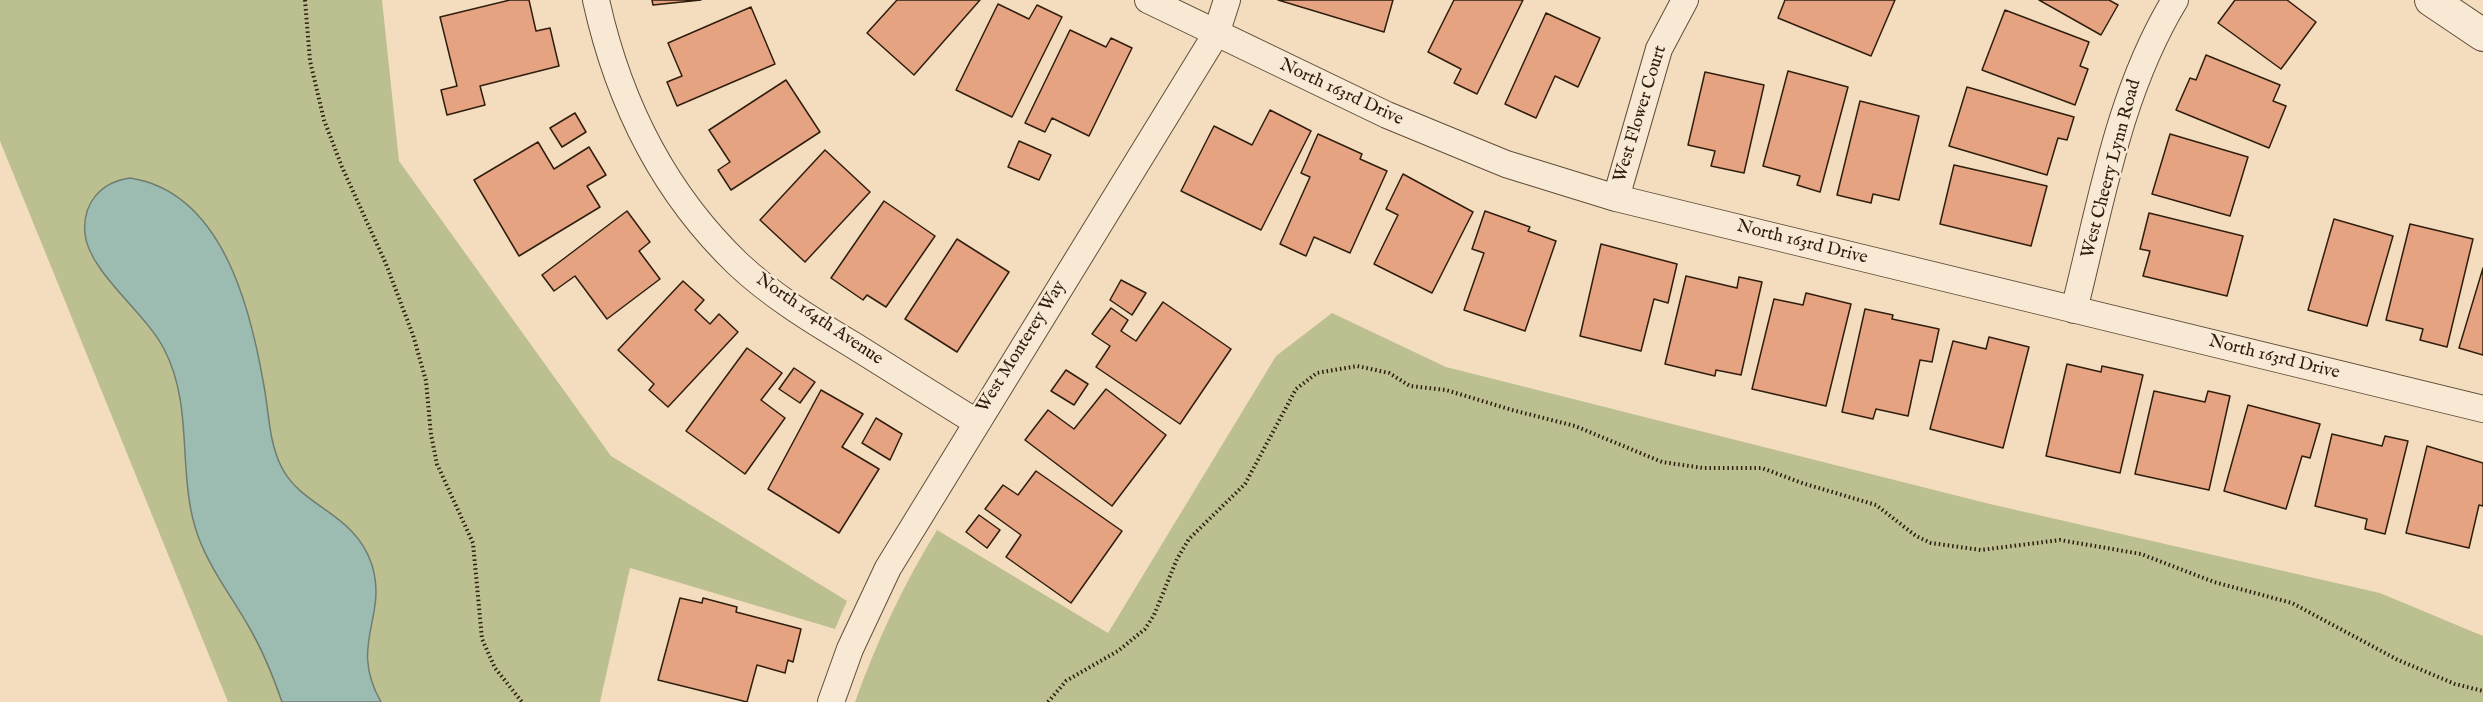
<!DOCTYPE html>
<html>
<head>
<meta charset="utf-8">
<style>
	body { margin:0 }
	canvas { display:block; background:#f4ddbe }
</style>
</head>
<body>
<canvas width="2483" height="702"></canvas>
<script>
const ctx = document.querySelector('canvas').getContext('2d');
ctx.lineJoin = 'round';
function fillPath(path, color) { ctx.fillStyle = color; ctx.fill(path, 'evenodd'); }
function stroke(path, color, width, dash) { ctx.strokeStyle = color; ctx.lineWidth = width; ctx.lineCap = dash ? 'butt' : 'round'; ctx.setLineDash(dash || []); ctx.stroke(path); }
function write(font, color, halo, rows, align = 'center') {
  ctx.font = font + ' "IM FELL English",serif'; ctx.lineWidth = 5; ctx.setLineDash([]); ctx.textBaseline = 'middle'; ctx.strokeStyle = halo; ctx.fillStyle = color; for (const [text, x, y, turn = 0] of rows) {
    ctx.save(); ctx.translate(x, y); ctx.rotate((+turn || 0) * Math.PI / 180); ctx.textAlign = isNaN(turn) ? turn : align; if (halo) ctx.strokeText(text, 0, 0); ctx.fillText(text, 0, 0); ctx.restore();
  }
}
const green = new Path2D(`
	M 0,0 L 382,0 L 399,161 L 611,456 L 847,601 L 835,629 L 630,568 L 600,702 L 228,702 L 0,141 Z
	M 1332,313 L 1446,367 L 1990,504 L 2380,593 L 2483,636 L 2483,702 L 855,702 C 877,641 903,585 937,530 L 1108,633 L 1276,356 Z`);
const water = new Path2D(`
	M 130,178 C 223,192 251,310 264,386 C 269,413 269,442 281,466 C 301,508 355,512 372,565 C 388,618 348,644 381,702 L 282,702 C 273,676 263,651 249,627 C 232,597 210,569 198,536 C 176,475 195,408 164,349 C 145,312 89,272 85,234 C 82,203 101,182 130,178 Z`);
const building = new Path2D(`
	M 510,0 L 529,0 L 536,31 L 550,28 L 559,66 L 480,86 L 485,105 L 447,115 L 441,90 L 457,86 L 440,17 Z
	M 652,0 L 701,0 L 653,5 Z
	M 897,0 L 980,0 L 914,75 L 867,33 Z
	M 1278,0 L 1393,0 L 1384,32 Z
	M 1454,0 L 1523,0 L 1477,94 L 1454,83 L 1461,69 L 1428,52 Z
	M 1785,0 L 1895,0 L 1871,56 L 1778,18 Z
	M 2039,0 L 2109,0 L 2118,5 L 2101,35 Z
	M 2235,0 L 2287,0 L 2316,22 L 2281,69 L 2218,23 Z
	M 998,4 L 1029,19 L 1037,5 L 1062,17 L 1012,117 L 956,90 Z
	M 751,7 L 775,64 L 677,106 L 667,82 L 682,76 L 668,43 Z
	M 2005,10 L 2089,42 L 2080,66 L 2088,69 L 2075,105 L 1982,70 Z
	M 1546,13 L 1600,38 L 1578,87 L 1555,76 L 1536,118 L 1505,104 Z
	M 1070,30 L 1106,47 L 1111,38 L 1132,48 L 1089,136 L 1052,118 L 1045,132 L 1025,123 Z
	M 2206,55 L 2280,85 L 2273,101 L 2286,106 L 2269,148 L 2176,110 L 2190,78 L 2196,80 Z
	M 1788,71 L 1848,87 L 1820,192 L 1797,185 L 1800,176 L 1763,166 Z
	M 1705,72 L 1764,85 L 1744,173 L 1711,166 L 1715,151 L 1688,145 Z
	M 786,80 L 820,132 L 731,190 L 718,170 L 730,162 L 709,130 Z
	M 1967,87 L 2074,117 L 2067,140 L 2058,138 L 2047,175 L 1949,146 Z
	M 1860,101 L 1919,116 L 1899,200 L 1873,194 L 1871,203 L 1837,195 Z
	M 1270,110 L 1311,131 L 1261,230 L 1181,191 L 1214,126 L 1252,145 Z
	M 575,113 L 586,132 L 562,147 L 550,128 Z
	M 1318,134 L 1362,154 L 1360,159 L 1387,171 L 1350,253 L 1314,237 L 1306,256 L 1280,244 L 1310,177 L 1301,173 Z
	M 2170,134 L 2248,157 L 2230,216 L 2152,194 Z
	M 1019,141 L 1051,155 L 1039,180 L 1008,167 Z
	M 538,142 L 554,169 L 589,147 L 606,175 L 587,186 L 600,207 L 519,256 L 474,180 Z
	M 825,150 L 870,192 L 805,262 L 760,220 Z
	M 1954,165 L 2047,186 L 2031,246 L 1940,224 Z
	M 1403,174 L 1473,212 L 1432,293 L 1374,264 L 1398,215 L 1386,209 Z
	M 884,201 L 935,236 L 886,307 L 867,295 L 863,300 L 831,278 Z
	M 627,211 L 650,242 L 639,251 L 660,279 L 607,319 L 575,276 L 554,291 L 542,275 Z
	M 1485,211 L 1530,227 L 1528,231 L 1556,241 L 1525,331 L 1464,310 L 1484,253 L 1472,249 Z
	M 2149,213 L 2243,236 L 2227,296 L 2143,276 L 2150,251 L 2140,249 Z
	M 2334,219 L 2393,236 L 2367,326 L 2308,310 Z
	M 2410,224 L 2473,239 L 2447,347 L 2420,340 L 2423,329 L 2386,320 Z
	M 957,239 L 1009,272 L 957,352 L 905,319 Z
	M 1601,244 L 1677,264 L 1668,303 L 1654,299 L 1641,351 L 1580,336 Z
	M 2483,268 L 2483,355 L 2459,348 Z
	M 1686,276 L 1737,288 L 1739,277 L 1762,282 L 1741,375 L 1716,370 L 1715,376 L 1665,364 Z
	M 1121,280 L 1146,293 L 1132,315 L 1110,300 Z
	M 683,281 L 704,300 L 695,310 L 710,324 L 719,314 L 738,332 L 668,407 L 649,390 L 654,384 L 618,350 Z
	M 1806,293 L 1851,304 L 1826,406 L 1752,389 L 1774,299 L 1803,305 Z
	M 1163,302 L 1231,349 L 1180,424 L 1096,367 L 1110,346 L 1092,334 L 1111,308 L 1128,320 L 1121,331 L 1136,341 Z
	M 1865,309 L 1893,315 L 1892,319 L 1939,329 L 1932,362 L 1920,360 L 1908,416 L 1876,409 L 1873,419 L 1842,412 Z
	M 1989,337 L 2029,347 L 2003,448 L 1930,429 L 1953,341 L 1986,349 Z
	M 747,348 L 782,373 L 761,400 L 785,418 L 745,474 L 686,431 Z
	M 2067,364 L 2101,372 L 2102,366 L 2143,375 L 2120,473 L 2046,456 Z
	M 794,368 L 815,382 L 800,403 L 779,389 Z
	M 1066,370 L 1088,384 L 1074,405 L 1051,391 Z
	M 1106,389 L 1166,435 L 1112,506 L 1025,440 L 1048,410 L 1074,429 Z
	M 821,390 L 863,414 L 842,447 L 879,469 L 839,533 L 768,489 Z
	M 2154,391 L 2205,402 L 2208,391 L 2230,396 L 2209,490 L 2135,474 Z
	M 2248,405 L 2320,424 L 2310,458 L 2302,456 L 2286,509 L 2224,491 Z
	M 876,418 L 902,434 L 890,460 L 862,443 Z
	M 2332,434 L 2382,446 L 2385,436 L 2408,441 L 2385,534 L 2365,529 L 2367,519 L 2315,506 Z
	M 2427,446 L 2483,463 L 2483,506 L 2479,505 L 2469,548 L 2406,533 Z
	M 1036,471 L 1122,531 L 1071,603 L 1006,557 L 1021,535 L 985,509 L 1003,485 L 1018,495 Z
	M 979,515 L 1000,530 L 987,548 L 966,532 Z
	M 680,598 L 702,603 L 703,598 L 737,607 L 736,612 L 801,629 L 793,662 L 788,660 L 785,673 L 757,665 L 747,702 L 658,680 Z`);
const path = new Path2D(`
	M 305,0 L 310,61 L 324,120 L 342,167 L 386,264 L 413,335 L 426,381 L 431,435 L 437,464 L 473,543 L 482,639 L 495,668 L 522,702
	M 1048,702 L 1066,681 L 1118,651 L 1145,629 L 1154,615 L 1177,559 L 1189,539 L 1245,484 L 1296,389 L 1317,373 L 1357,366 L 1389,373 L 1410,386 L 1446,390 L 1512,410 L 1575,426 L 1662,462 L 1703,468 L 1762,468 L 1802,483 L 1876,505 L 1916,536 L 1931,543 L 1981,550 L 2060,540 L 2141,554 L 2214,582 L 2292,603 L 2398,660 L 2455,684 L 2483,691`);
const minor = new Path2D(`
	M 596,0 C 618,100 663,192 738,264 C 772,296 813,321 853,345 C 894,371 935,396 976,422
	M 1148,0 L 1387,115 L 1506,164 L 1616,198 L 2483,409
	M 1616,198 L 1659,49 L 1685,0
	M 2074,310 C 2101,204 2118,94 2175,0
	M 831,702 L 850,649 L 888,568 L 1216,34 L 1227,0`);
const tertiary = new Path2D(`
	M 2431,0 L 2483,35`);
const streetNames = [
	["North 163rd Drive",1341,93,25],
	["West Flower Court",1641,114,-73],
	["West Cheery Lynn Road",2112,169,-75],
	["North 163rd Drive",1802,243,14],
	["North 164th Avenue",819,320,34],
	["West Monterey Way",1022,347,-58],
	["North 163rd Drive",2274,358,14]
];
fillPath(green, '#bcc090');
fillPath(water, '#9cbcb2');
stroke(water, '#707d70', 1.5);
fillPath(building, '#e6a382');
stroke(building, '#2f1e0e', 1.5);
stroke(minor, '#604e3a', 28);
stroke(tertiary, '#604e3a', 34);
stroke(path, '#2f1e0e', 4, [1.5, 3]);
stroke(minor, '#f8e9d5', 26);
stroke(tertiary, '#f8e9d5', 32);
write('18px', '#2f1e0e', '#f8e9d5', streetNames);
</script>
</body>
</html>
